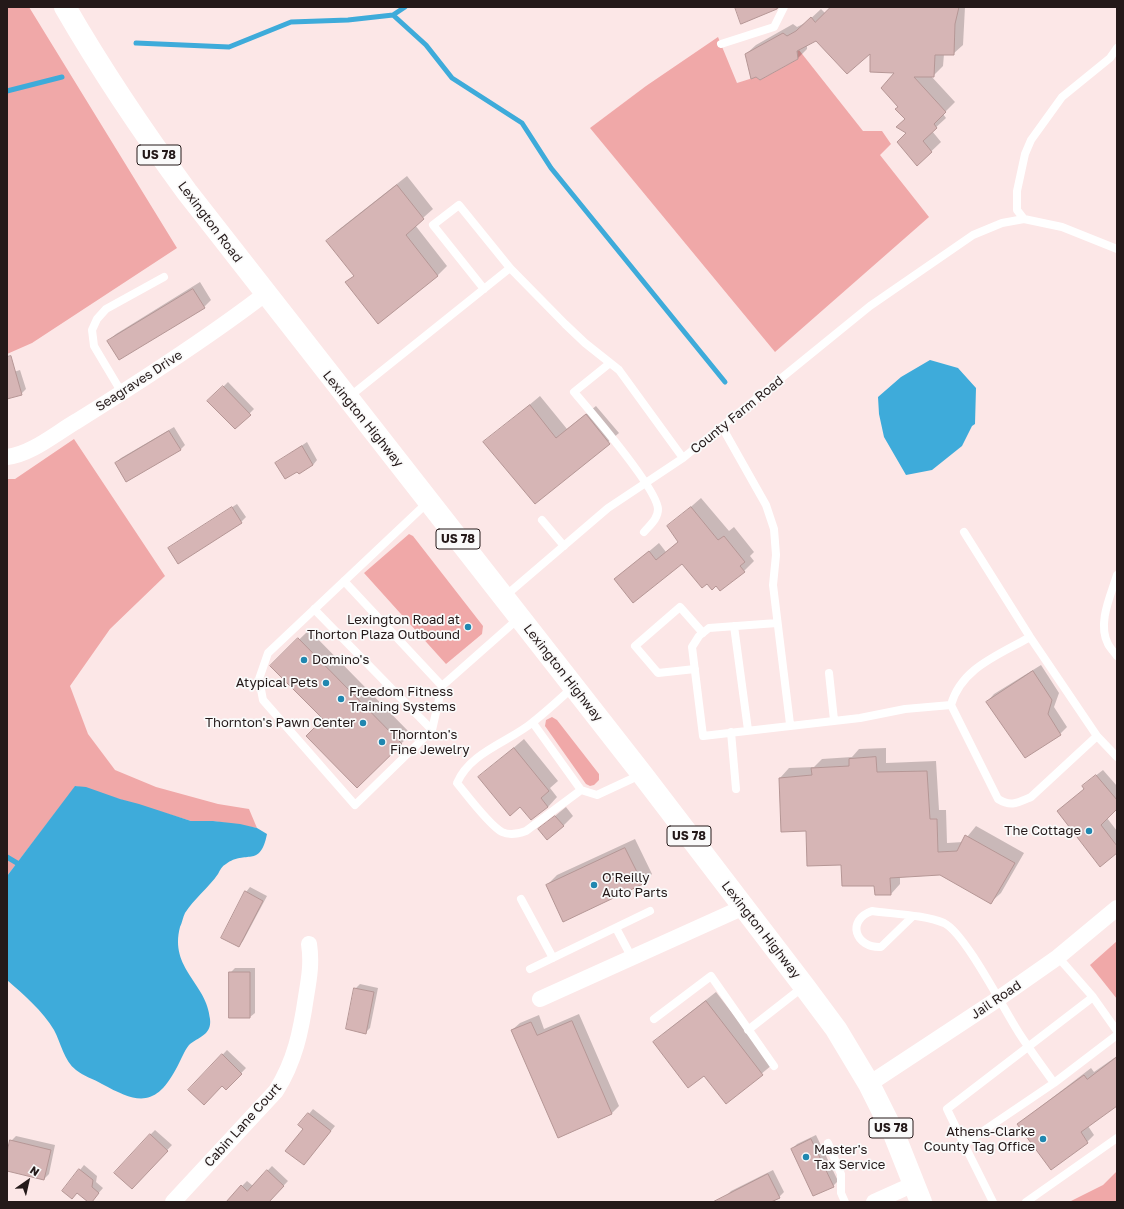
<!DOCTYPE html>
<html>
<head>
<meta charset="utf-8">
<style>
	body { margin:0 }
	#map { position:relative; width:1124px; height:1209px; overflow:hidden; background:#fce7e7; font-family:"Golos Text",sans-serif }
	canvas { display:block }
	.frame { position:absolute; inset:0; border:8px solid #241919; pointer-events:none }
	.north { position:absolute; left:8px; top:1161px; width:40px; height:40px; -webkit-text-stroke:3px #fafafa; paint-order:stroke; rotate:34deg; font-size:11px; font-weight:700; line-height:16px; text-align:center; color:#241919 }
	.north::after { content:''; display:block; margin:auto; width:14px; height:18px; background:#241919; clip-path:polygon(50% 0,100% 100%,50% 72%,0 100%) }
</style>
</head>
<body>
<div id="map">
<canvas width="1124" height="1209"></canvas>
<div class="frame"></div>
<div class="north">N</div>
</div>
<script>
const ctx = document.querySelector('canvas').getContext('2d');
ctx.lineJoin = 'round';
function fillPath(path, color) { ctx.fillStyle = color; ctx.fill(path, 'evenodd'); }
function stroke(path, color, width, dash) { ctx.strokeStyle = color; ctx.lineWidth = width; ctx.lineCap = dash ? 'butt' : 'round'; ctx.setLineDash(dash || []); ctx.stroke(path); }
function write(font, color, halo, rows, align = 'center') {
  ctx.font = font + ' "Golos Text",sans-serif'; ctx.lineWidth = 3.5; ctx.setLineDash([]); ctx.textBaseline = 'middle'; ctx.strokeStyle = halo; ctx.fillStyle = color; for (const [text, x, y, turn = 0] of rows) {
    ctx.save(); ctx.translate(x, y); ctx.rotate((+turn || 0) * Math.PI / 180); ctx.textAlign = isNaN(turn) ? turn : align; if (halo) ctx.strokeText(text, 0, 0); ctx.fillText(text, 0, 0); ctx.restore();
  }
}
const green = new Path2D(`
	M 7,7 L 29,7 L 177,248 L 32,343 L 7,354 Z
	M 718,37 L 737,83 L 756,77 L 760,80 L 798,59 L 797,51 L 799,50 L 863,131 L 882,131 L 891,144 L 880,155 L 929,217 L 775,352 L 590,128 L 646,86 Z
	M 74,439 L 165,576 L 110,629 L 70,686 L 88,734 L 115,770 L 156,787 L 218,804 L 249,809 L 257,828 L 213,821 L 191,821 L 76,786 L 7,876 L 7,479 L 15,479 Z
	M 409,534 L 413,536 L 483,626 L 482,634 L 446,664 L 364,573 Z
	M 552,717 L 557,720 L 599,774 L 599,780 L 594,785 L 590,786 L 586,784 L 545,726 L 546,720 Z
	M 1117,941 L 1117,999 L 1090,965 Z
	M 1117,1171 L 1117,1202 L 1069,1202 L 1103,1185 Z`);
const water = new Path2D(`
	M 930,360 L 958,368 L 976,388 L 975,424 L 972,426 L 962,446 L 932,470 L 906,475 L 884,437 L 879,414 L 878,397 L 901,377 Z
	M 75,786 L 86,787 L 120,799 L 139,804 L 191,821 L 213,821 L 240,824 L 257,828 L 267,834 C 260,869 246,849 226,864 C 222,866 220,870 218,874 C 209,887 193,900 185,913 C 183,917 182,923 180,927 C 169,969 207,983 210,1019 C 212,1035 198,1037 189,1045 C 184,1051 180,1062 176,1069 C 155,1108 137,1103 102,1084 C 94,1079 83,1076 76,1070 C 64,1061 61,1043 54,1030 C 43,1011 23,994 7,980 L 7,876 Z`);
const shadow = new Path2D(`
	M 832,7 L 965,7 L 963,45 L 953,54 L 944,54 L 943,66 L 933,76 L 931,76 L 955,102 L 943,114 L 946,118 L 932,131 L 941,142 L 917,165 L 907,133 L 906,119 L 899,107 L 896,72 L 871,52 L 816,40 L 807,45 L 807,49 L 798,58 L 746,54 L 756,45 L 793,24 L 797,27 L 807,22 L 821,9 L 825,13 Z
	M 407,176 L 433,209 L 415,225 L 447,266 L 438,275 L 378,322 L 347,283 L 355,275 L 328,241 L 337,231 Z
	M 200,282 L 211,300 L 204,307 L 108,341 L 116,334 Z
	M 20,370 L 26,389 L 21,394 L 7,397 L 7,374 Z
	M 228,382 L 254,409 L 235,428 L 209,401 Z
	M 540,396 L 567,429 L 596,406 L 619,433 L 535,503 L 485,442 Z
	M 174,427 L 185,445 L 180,450 L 116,463 L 121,458 Z
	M 307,442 L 317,460 L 313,465 L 297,470 L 276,463 Z
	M 701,498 L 729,531 L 734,527 L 754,552 L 750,556 L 754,561 L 744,571 L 720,589 L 716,585 L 707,583 L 683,562 L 615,580 L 659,543 L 666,552 L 679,541 L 669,526 Z
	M 237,504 L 246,517 L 241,522 L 170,548 Z
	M 309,630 L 411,734 L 357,787 L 324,719 L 272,666 Z
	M 1041,665 L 1059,693 L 1054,707 L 1067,727 L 1060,734 L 987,702 L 994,694 Z
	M 524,739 L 558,781 L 550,788 L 557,797 L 548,807 L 520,806 L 479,777 Z
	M 886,748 L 886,763 L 936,761 L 939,810 L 946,810 L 947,843 L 963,842 L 976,826 L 1024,853 L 1001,893 L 991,902 L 940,874 L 900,876 L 900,884 L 891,894 L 841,864 L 807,830 L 780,778 L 789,768 L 814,767 L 822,759 L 852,757 L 859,749 Z
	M 1103,770 L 1117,786 L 1117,808 L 1107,818 L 1117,831 L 1117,852 L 1058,811 L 1085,789 L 1090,780 Z
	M 566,807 L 573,816 L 563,826 L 539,829 Z
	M 635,839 L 652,874 L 642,883 L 547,885 L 557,875 Z
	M 250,887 L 267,896 L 243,941 L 239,946 L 246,892 Z
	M 235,968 L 255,968 L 255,1013 L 250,1017 L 230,1017 L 230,973 Z
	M 360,984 L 378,988 L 370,1028 L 365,1033 L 355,989 Z
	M 716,992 L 772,1065 L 726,1103 L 704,1074 L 654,1043 L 664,1033 Z
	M 579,1014 L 619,1106 L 612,1113 L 558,1137 L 512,1030 L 520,1023 L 539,1015 L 544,1029 Z
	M 227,1050 L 246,1068 L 226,1089 L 222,1085 L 189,1090 Z
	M 1117,1056 L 1117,1105 L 1088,1126 L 1094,1135 L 1087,1142 L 1018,1124 L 1091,1068 L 1094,1072 Z
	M 313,1109 L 335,1126 L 308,1159 L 304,1128 L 300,1125 Z
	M 155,1130 L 172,1145 L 136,1183 L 150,1135 Z
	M 816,1135 L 838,1181 L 833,1186 L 792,1149 L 797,1144 Z
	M 16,1136 L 55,1145 L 49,1174 L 44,1179 L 7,1170 L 7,1157 L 11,1141 Z
	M 84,1165 L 97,1176 L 96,1182 L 103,1188 L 91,1202 L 80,1170 Z
	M 272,1166 L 288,1181 L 268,1202 L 237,1202 L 231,1197 L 247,1181 L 253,1186 Z
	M 773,1170 L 784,1192 L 779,1197 L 769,1202 L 729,1202 L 726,1196 L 731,1191 Z`);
const stream = new Path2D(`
	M 393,15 L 405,7
	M 136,43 L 229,47 L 291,22 L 348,20 L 393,15 L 426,45 L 452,78 L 522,123 L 551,168 L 725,382
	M 7,91 L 62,77
	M 7,857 L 17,863`);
const building = new Path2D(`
	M 735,7 L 778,7 L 777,9 L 741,24 Z
	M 831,7 L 959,7 L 955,24 L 954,55 L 935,55 L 934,77 L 914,77 L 946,112 L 934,124 L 937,128 L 923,141 L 932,152 L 917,166 L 897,142 L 906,133 L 896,127 L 905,119 L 895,109 L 898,107 L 881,88 L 894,73 L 870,72 L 870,54 L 847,74 L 816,41 L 797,51 L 798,59 L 760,80 L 756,77 L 751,79 L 745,54 L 783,33 L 787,36 L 796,31 L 811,17 L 815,22 Z
	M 397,185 L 424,219 L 406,235 L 438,276 L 378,324 L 345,282 L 354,276 L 326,241 Z
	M 193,289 L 205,308 L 119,360 L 107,341 Z
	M 11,356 L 22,395 L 7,399 L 7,357 Z
	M 223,386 L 251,415 L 235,429 L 207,401 Z
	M 530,405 L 556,438 L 586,414 L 610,444 L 535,504 L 483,442 Z
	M 169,431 L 181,450 L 126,482 L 115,463 Z
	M 302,446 L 313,465 L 299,474 L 297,472 L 285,479 L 275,463 Z
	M 232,507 L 242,523 L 178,564 L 168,548 Z
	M 691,507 L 718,540 L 724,536 L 745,562 L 740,566 L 745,572 L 720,591 L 716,586 L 712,590 L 707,584 L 702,588 L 682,564 L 633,603 L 614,579 L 649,551 L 656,560 L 678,542 L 667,526 Z
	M 298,638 L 402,744 L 357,788 L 306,736 L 323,719 L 270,666 Z
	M 1033,671 L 1052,700 L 1048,714 L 1061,735 L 1025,758 L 986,702 Z
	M 514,748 L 549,791 L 541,798 L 548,807 L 531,820 L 520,807 L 510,816 L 478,777 Z
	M 876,757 L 877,772 L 927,771 L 930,819 L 937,819 L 938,852 L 957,851 L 965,835 L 1015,863 L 991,904 L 940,875 L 890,878 L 891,895 L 875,895 L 874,886 L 842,886 L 841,865 L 807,866 L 806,831 L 781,832 L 779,778 L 812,775 L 811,768 L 849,766 L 849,759 Z
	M 1096,775 L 1117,800 L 1117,809 L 1101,825 L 1117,846 L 1117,853 L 1100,867 L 1057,811 L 1084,789 L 1082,786 Z
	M 555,816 L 564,826 L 547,840 L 538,829 Z
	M 625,848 L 643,884 L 563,922 L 546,885 Z
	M 245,891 L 263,901 L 239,947 L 221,938 Z
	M 229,972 L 250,972 L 250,1018 L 229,1018 Z
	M 354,988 L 374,992 L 366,1034 L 346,1029 Z
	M 706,1001 L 763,1075 L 726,1104 L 704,1076 L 688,1088 L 653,1042 Z
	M 572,1021 L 612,1114 L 558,1138 L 511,1030 L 531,1022 L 537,1035 Z
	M 222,1054 L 242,1074 L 226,1090 L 222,1086 L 204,1105 L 188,1090 Z
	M 1117,1057 L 1117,1106 L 1081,1132 L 1088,1143 L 1051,1170 L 1017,1124 L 1084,1075 L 1087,1079 Z
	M 308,1113 L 331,1131 L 304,1165 L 285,1151 L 303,1129 L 298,1125 Z
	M 150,1134 L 168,1151 L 132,1189 L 114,1173 Z
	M 811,1139 L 834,1187 L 813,1196 L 791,1149 Z
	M 10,1140 L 51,1150 L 44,1180 L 7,1171 L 7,1153 Z
	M 79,1169 L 93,1180 L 92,1187 L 99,1193 L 92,1202 L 88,1202 L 77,1193 L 72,1199 L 62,1191 Z
	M 267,1170 L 284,1186 L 269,1202 L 226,1202 L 241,1185 L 247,1191 Z
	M 768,1174 L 780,1198 L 771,1202 L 713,1202 Z`);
const lane = new Path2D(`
	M 721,44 L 774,27 L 784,7
	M 1024,219 L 1017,210 L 1017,191 L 1025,154 L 1031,140 L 1062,97 L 1110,58 L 1117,48
	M 484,289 L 433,225 L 459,205 L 510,268 L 565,324 L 585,343 L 619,370 L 683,458
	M 610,363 L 574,392 C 591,412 657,488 658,509 C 658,519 650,525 644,532
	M 122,393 L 94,346 L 92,330 L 97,319 L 106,309 L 164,277
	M 349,397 L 510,268
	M 722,427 L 766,505 L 774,529 L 776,555 L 773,585 L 790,724
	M 428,502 L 268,653 L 259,679 L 263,700 L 355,805 L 432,730 L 442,686 L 519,618
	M 542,520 L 564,546
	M 964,532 L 1030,637 L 1097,736 L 1117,757
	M 1117,575 C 1111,595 1097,623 1108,644 C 1110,648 1114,652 1117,656
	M 344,581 L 442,686
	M 504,597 L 608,508 L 683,458 L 870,306 L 973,235 L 1002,223 L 1024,219 L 1062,227 L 1117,249
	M 314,609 L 432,730
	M 777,623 L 709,628 L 699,636 L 692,647 L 703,736 L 860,718 L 905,709 L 951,705
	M 734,626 L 748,730
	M 1030,637 C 999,655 961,668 951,705 L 998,799 C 1011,807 1017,803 1031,797 L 1097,736
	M 695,669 L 658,673 L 635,646 L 680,607 L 703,633
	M 829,673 L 834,720
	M 573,687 C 560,699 547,711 533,722 C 509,742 470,752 457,783 C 467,795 489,825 502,832 C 510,836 518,834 526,831 L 581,790
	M 533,723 L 581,790 L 597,795 L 640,775
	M 731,732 L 736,789
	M 521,899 L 553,958
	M 912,917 L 881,947 C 855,948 846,920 872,911 C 894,914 925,915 944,923 C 965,933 1004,1010 1019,1033 C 1030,1050 1042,1066 1054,1083
	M 616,928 L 632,958
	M 1058,957 L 1093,997 L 1117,1031
	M 530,969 L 650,911
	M 1093,997 L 947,1109 L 964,1144 L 1054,1083 L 1117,1035
	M 654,1019 L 711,976 L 774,1066
	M 748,1030 L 803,987
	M 828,1143 L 841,1174 L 841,1193 L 845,1202
	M 964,1144 L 993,1202
	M 1026,1202 L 1117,1138`);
const street = new Path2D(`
	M 7,457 C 32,454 56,433 77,421 C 141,381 205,340 265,294
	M 540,999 L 744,907
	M 869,1084 L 998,999 L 1058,957 L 1117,908
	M 173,1202 L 276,1091 C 295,1061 301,1031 306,997 C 309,979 312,963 309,944
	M 874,1202 L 914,1184`);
const highway = new Path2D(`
	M 65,7 C 102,71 143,132 187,192 L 642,774 L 804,986 L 836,1029 L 869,1084 L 894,1134 L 921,1202`);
const markers = [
	[468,627,4,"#2087b0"],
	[304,660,4,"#2087b0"],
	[326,683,4,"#2087b0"],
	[341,699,4,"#2087b0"],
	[363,723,4,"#2087b0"],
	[382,742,4,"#2087b0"],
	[1089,831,4,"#2087b0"],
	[594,885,4,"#2087b0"],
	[1043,1139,4,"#2087b0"],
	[806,1157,4,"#2087b0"]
];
const shields = [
	[159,155,44],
	[458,539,44],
	[689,836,44],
	[891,1128,44]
];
const shieldNames = [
	["US 78",159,155],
	["US 78",458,539],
	["US 78",689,836],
	["US 78",891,1128]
];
const streetNames = [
	["Lexington Road",210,222,53],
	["Seagraves Drive",139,381,-33],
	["County Farm Road",737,415,-39],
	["Lexington Highway",363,419,51],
	["Lexington Highway",563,673,52],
	["Lexington Highway",761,930,52],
	["Jail Road",996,1000,-34],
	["Cabin Lane Court",243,1125,-48]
];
const poiNames = [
	["Lexington Road at",460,620],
	["Thorton Plaza Outbound",460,635],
	["Domino's",312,660,"left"],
	["Atypical Pets",318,683],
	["Freedom Fitness",349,692,"left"],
	["Training Systems",349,707,"left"],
	["Thornton's Pawn Center",355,723],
	["Thornton's",390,735,"left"],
	["Fine Jewelry",390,750,"left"],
	["The Cottage",1081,831],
	["O'Reilly",602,878,"left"],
	["Auto Parts",602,893,"left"],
	["Athens-Clarke",1035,1132],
	["County Tag Office",1035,1147],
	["Master's",814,1150,"left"],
	["Tax Service",814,1165,"left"]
];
fillPath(green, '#f0a8a8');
fillPath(water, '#3eabda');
fillPath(shadow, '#0003');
stroke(stream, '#3eabda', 5);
fillPath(building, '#d6b5b5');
stroke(building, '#b59695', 1);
stroke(lane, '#fff', 8);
stroke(street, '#fff', 16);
stroke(highway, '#fff', 22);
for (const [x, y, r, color] of markers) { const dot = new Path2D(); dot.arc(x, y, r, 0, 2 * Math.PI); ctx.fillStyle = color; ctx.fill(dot); stroke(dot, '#fafafa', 1.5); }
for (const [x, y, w] of shields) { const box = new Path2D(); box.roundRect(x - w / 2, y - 10, w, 20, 3); ctx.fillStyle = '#fafafa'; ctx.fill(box); stroke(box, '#241919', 1); }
write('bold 12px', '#241919', null, shieldNames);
write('13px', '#241919', '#fafafa', streetNames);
write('13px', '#241919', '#fafafa', poiNames, 'right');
</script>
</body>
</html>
